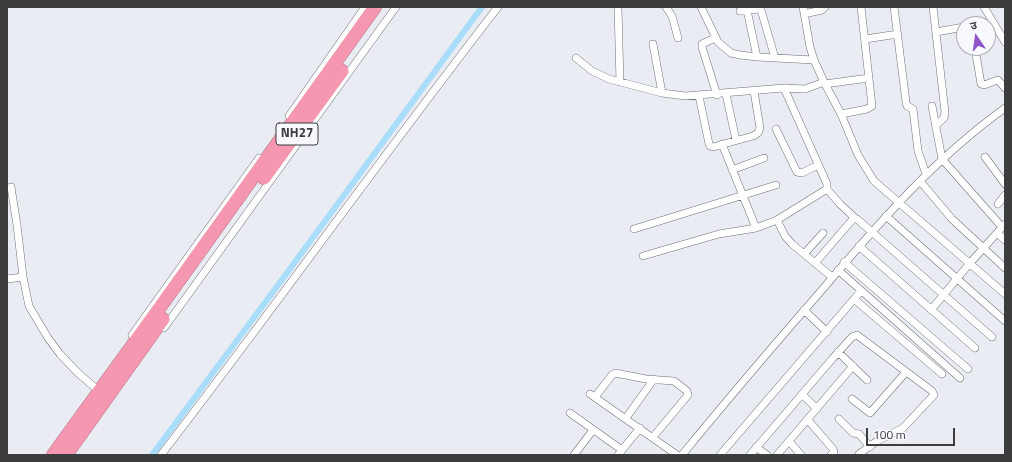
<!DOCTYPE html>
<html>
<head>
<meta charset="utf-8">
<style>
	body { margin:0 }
	#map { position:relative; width:1012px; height:462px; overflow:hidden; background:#e9ecf3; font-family:"Titillium Web","Noto Sans Devanagari",sans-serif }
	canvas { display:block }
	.frame { position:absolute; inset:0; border:8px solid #3c3d3f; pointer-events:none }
	.north { position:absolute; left:956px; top:16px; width:40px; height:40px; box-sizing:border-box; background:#f7f9ff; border:1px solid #acaeb2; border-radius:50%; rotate:347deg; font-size:11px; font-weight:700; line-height:16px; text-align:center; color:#3c3d3f }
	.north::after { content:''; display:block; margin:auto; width:14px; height:18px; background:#9055cc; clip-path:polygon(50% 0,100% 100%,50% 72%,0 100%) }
	.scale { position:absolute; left:866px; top:428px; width:89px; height:18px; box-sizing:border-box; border:2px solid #3c3d3f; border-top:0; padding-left:5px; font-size:12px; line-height:14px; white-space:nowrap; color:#3c3d3f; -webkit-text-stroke:3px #f7f9ff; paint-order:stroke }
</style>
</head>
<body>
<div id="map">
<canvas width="1012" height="462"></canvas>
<div class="frame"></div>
<div class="north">उ</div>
<div class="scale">100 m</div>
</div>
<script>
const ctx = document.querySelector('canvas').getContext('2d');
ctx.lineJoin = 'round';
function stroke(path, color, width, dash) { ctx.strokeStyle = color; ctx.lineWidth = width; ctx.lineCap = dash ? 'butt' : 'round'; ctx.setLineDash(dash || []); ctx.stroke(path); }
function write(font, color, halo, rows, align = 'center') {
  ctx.font = font + ' "Titillium Web",sans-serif'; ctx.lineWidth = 4; ctx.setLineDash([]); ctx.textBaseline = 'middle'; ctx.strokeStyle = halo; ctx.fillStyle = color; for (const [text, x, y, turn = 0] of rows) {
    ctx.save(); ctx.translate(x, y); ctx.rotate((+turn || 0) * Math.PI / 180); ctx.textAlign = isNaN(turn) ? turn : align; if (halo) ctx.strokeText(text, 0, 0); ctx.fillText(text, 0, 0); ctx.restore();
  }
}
const canal = new Path2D(`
	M 152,455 L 284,277 L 482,7`);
const street = new Path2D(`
	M 618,7 L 620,82
	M 666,7 L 672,16 L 678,38
	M 701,7 L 718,42 L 731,53 L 740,55 L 757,57 L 814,60
	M 803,7 L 810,47 L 814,60 L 824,82 L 841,114 L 858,155 L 874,181 L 1005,294
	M 894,7 L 906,102 L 907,106 L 913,109 L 918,151 L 926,174
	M 933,7 L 945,112 L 944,118 L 936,125
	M 984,7 L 1005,42
	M 747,10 L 757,57
	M 740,11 L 758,9 L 761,10 L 775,58
	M 804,14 L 822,10 L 825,7
	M 936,32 L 964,27
	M 715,38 L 702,44 L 702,47 L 717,95
	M 865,39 L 898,34
	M 653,44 L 662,93
	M 975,48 L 981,84 L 984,85 L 998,80 L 1005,88
	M 576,58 L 592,71 L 609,79 L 662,93 L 685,96 L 784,88 L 805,89 L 824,82
	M 825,84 L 869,78
	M 726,94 L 736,140
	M 699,96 L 709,144 L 710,146 L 713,147 L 753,136 L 758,133 L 760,128 L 754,91
	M 932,106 L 942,159 L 1002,227
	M 841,114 L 867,109 L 872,106 L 861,7
	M 289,116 L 365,7
	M 776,129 L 797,172 L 802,173 L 818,165
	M 722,144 L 756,228
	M 985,157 L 1005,184
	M 732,170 L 764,158
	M 920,181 L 952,219 L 1005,268
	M 11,187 L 17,225 L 23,277 L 29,306 L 48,338 L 60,354 L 78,373 L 99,391
	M 827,189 L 840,204 L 855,218
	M 998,204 L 1005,195
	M 886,216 L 1005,321
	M 777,220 L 785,236 L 792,244 L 832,277
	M 634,229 L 776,185
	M 997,233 L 1005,240
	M 859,246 L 975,348
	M 804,254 L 823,233
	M 643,256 L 719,234 L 756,228 L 777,220 L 827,189 L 827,184 L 784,88
	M 844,262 L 968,369
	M 815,263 L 853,219 L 857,219 L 992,337
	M 838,270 L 960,378
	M 7,279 L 23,277
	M 854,299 L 942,374
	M 804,310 L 827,332
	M 931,310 L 970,263 L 1005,224
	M 164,328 L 396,7
	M 132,335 L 259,158
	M 838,352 L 867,380
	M 590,394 L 677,455
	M 802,394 L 817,409
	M 595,397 L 612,375 L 615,373 L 646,379 L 674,381 L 687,391 L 688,395 L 653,437
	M 852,399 L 870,413 L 906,372
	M 570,413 L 622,450
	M 626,418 L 654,379
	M 839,419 L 853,433 L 859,434 L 870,447
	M 808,420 L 833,449 L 834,452 L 831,455
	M 789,441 L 801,455
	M 756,447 L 767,455
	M 161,455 C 275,307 383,155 498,7
	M 574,455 L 593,430
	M 618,455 L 640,428
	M 682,455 C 727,400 774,345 821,291 C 877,225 934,159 1005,108
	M 720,455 L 861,291
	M 750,455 L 833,358 L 852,337 L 857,335 L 932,391 L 934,395 L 903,428 L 877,441 L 859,454
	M 777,455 L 853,366`);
const highway = new Path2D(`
	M 264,178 L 342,71
	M 53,455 L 158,310 L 375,7
	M 66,455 L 163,319`);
const shields = [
	[297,134,42]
];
const shieldNames = [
	["NH27",297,134]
];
stroke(canal, '#a9ddf9', 6);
stroke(street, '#6f7177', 8);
stroke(highway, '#b47888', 14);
stroke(street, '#fff', 7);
stroke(highway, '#f597b0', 13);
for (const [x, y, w] of shields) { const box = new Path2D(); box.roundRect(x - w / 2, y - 11, w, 22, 3); ctx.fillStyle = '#f7f9ff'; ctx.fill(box); stroke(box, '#3c3d3f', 1); }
write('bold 13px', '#3c3d3f', null, shieldNames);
</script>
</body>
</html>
